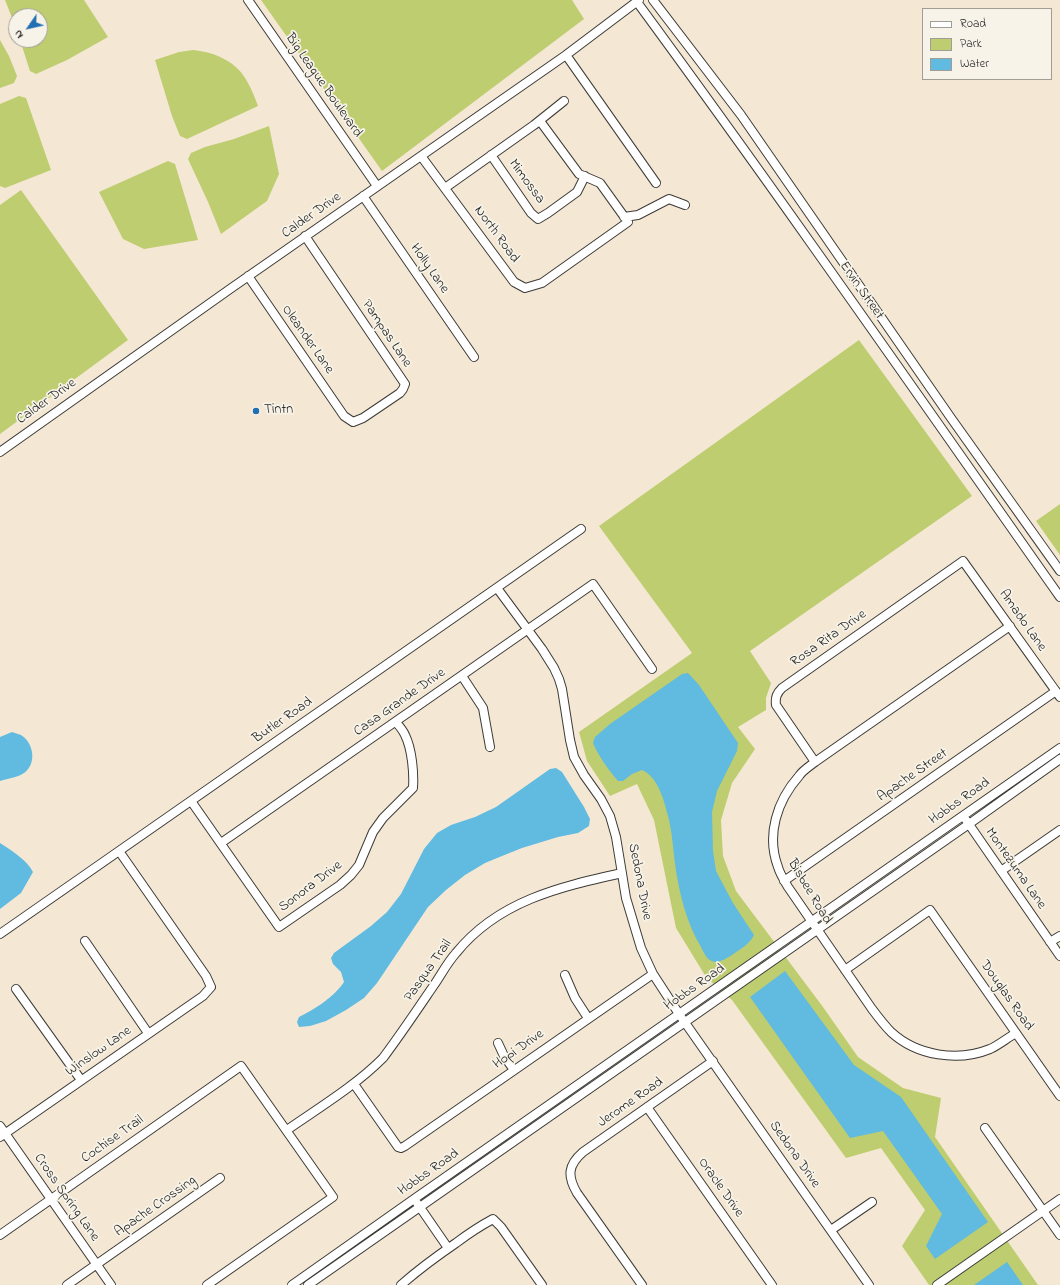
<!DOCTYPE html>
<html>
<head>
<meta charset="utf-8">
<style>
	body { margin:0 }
	#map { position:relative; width:1060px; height:1285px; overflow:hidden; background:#f4e8d4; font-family:"Indie Flower",sans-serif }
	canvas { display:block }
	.legend { position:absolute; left:922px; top:8px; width:130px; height:72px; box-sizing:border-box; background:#f7f3e8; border:1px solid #9f9d96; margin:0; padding:5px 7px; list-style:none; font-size:12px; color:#1c1c1c }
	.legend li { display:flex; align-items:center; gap:8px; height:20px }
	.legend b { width:20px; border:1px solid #9f9d96 }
	.north { position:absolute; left:8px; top:8px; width:40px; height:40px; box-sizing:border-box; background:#f7f3e8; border:1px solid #9f9d96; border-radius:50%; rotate:236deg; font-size:11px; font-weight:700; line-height:16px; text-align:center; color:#1c1c1c }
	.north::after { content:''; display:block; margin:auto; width:14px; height:18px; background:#1f6fb2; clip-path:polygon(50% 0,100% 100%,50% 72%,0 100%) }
</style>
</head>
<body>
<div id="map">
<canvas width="1060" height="1285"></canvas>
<ul class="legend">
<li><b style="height:5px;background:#fff"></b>Road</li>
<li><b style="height:11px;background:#becd6f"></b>Park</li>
<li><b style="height:11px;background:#61badf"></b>Water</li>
</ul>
<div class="north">N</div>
</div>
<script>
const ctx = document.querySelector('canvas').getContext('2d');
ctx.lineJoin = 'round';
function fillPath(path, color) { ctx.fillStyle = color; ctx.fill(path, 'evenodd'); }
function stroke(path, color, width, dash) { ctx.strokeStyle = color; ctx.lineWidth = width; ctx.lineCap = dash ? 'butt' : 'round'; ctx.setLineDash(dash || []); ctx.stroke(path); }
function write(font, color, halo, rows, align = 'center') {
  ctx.font = font + ' "Indie Flower",sans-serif'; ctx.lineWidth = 3.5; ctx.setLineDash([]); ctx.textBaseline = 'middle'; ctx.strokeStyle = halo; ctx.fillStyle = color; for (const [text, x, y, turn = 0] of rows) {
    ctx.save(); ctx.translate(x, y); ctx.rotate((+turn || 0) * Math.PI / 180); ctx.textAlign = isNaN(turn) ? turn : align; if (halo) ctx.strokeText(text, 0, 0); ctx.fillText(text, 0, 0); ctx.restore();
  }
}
const green = new Path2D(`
	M 5,0 L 84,0 L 108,37 L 67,60 L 36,74 L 30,71 L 20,40 L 40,40 L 40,16 L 16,16 L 16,28 Z
	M 261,0 L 572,0 L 584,19 L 382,171 Z
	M 0,40 L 9,56 L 17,76 L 14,83 L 0,88 Z
	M 193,50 C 215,52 238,62 248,83 C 252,90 255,98 258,106 L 187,139 L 180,136 L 172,116 L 155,60 L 179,52 Z
	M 19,96 L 26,98 L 51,170 L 5,188 L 0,186 L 0,104 Z
	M 269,126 L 279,174 L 267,201 L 221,234 L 208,202 L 188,159 L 191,153 L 205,147 L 234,139 Z
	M 168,161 L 175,164 L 198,240 L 144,249 L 123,239 L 99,192 Z
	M 21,190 L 128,340 L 0,434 L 0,205 Z
	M 859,340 L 972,496 L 750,651 L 771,683 L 766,698 L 766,710 L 738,727 L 755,749 L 732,783 L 721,820 L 723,856 L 736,891 L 823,1007 L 858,1057 L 903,1088 L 941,1098 L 935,1137 L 1038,1285 L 929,1285 L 902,1246 L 925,1210 L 881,1148 L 846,1158 L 732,1000 L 706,977 L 676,928 L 654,820 L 637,784 L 610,796 L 587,761 L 579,732 L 692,653 L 599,526 Z
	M 1060,504 L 1060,555 L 1036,521 Z`);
const water = new Path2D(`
	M 688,673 L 699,685 L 738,743 L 737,751 L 717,791 L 712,812 L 713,851 L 716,871 L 726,890 L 733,903 L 754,935 C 750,944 740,949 732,955 C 727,958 721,962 715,962 C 707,961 704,953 701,947 C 686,922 679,892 675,864 C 673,847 672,831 668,816 C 664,800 658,777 642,770 L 632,774 L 623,781 L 618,781 C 608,769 599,757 593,743 L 595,737 L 610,724 L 682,674 Z
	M 12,732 C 15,733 18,734 21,735 C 34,743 37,764 24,773 C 16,778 9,778 0,781 L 0,737 Z
	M 556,768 L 562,772 L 584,807 L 590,819 L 589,826 L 578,833 L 558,837 L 522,848 L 502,856 L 485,863 L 465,875 L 446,890 L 428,907 L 377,983 L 364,998 L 346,1010 L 326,1021 L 310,1026 L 299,1027 L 297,1022 L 299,1017 C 314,1010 335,996 344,982 L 341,972 L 333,964 L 331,958 L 334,953 L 371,926 L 387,912 L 401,894 L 424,849 L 437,833 L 451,825 L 475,817 L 496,807 L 550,769 Z
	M 0,843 C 12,851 26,859 33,872 L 21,893 L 0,909 Z
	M 785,971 L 854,1065 L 901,1097 L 988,1222 L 935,1259 L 926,1246 L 942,1214 L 883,1131 L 850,1138 L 750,997 Z
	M 1007,1262 L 1023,1285 L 974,1285 Z`);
const minor = new Path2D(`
	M 248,0 L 377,186
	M 653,0 L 741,115 L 951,418 L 1060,571
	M 637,2 C 781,198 920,398 1060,597
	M 566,55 L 656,183
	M 491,155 L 531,213 L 538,219 L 548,213 L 577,192 L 585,176
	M 421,156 L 514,282 L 525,288 L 542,283 L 628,222 L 600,183 L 579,174 L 540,121 L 534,125
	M 445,188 L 534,125 L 564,101
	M 363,196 L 474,357
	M 624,217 L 638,215 L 669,199 L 685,205
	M 248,276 L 344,416 L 353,422 L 363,418 L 400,393 L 403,389 L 405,384 L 305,236
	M 0,452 L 230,289 L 566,55 L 639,0
	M 497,588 L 542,649 L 554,668 L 559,679 L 562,689 L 570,740 L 574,757 L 584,775 L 601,799 L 610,816 L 616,837 L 626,898 L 641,948 L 653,974 L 679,1014 L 869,1285
	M 1010,626 L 815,762 C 810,766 803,770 799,776 C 777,801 766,835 778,867 C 780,874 784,880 788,887 L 872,1009 C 878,1017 884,1025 891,1032 C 917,1056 958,1062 990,1049 C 999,1045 1007,1038 1016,1033
	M 462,676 L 483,708 L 490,747
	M 815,762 L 776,705 C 775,697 777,693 782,688 L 963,561 L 1060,697
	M 191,801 L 279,927 L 340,885 L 351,875 L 359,865 L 373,832 L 383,818 L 413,788 C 414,773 412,749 405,735 C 403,730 399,726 396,722
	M 966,820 L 1060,956
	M 221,843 L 593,584 L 652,669
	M 1001,871 L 1060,830
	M 784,881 L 1056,691
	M 0,934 L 581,529
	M 85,941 L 148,1033
	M 1050,942 L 1060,936
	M 845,970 L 930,910 L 1060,1096
	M 565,975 L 575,998 L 588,1018
	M 16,989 L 81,1080
	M 498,1043 L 504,1056 L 514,1070
	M 354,1084 L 398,1147 L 401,1148 L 405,1146 L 653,974
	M 647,1107 L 772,1285
	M 0,1126 L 111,1285
	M 985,1128 L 1060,1235
	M 287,1130 C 320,1107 355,1086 383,1058 C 401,1034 417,1010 434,985 C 441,975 447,963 456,953 C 498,901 559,887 622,873
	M 0,1137 L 203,996 L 211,987 L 206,976 L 119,851
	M 417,1203 L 448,1248
	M 831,1230 L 872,1202
	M 0,1235 L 241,1066 L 333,1197 L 207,1285
	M 67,1285 L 220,1178
	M 292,1285 L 414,1199 L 1060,748
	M 308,1285 L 969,824 L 1060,759
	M 401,1285 C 418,1270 437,1256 456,1243 C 468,1234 480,1226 493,1219 L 501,1227 L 542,1285
	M 642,1285 L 577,1193 C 567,1176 568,1165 583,1152 L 713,1061
	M 937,1285 L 1060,1199`);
const markers = [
	[256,411,4,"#1f6fb2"]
];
const streetNames = [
	["Big League Boulevard",323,86,55],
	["Mimossa",526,182,54],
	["Calder Drive",312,216,-35],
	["North Road",496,235,54],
	["Holly Lane",429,269,55],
	["Ervin Street",861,291,55],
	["Pampas Lane",386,334,56],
	["Oleander Lane",307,340,55],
	["Calder Drive",47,402,-35],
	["Amado Lane",1022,621,55],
	["Rosa Rita Drive",829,639,-35],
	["Casa Grande Drive",400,703,-35],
	["Butler Road",283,721,-35],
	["Apache Street",913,776,-35],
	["Hobbs Road",960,802,-35],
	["Montezuma Lane",1015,869,55],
	["Sedona Drive",639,882,79],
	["Sonora Drive",311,887,-37],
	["Bisbee Road",809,892,59],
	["Pasqua Trail",429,971,-55],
	["Hobbs Road",695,988,-35],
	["Douglas Road",1006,996,55],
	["Hopi Drive",519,1050,-35],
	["Winslow Lane",99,1052,-35],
	["Jerome Road",631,1103,-35],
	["Cochise Trail",113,1140,-35],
	["Sedona Drive",794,1155,55],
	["Hobbs Road",429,1173,-35],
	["Oracle Drive",720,1188,55],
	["Cross Spring Lane",66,1198,55],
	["Apache Crossing",156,1207,-35]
];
const poiNames = [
	["Tintn",264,411]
];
fillPath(green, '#becd6f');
fillPath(water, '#61badf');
stroke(minor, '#3c3b38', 10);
stroke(minor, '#fff', 8);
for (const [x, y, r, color] of markers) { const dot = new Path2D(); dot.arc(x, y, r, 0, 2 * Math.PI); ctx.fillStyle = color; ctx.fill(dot); stroke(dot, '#f7f3e8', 1.5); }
write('14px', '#1c1c1c', '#f7f3e8', streetNames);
write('14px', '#1c1c1c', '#f7f3e8', poiNames, 'left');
</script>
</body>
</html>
